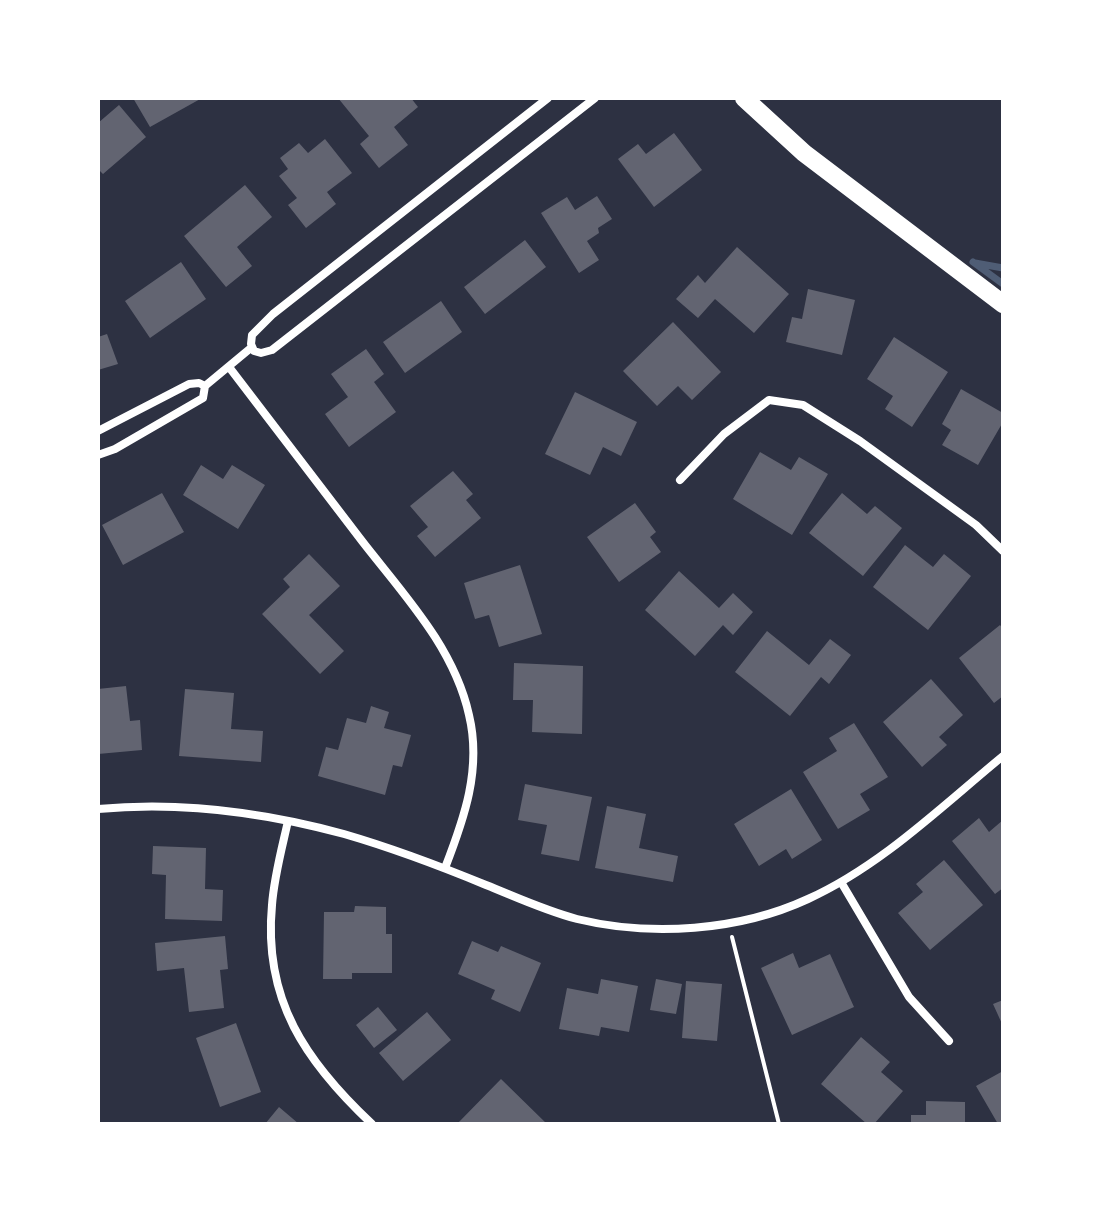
<!DOCTYPE html>
<html>
<head>
<meta charset="utf-8">
<style>
	body { margin:0 }
	#map { position:relative; width:1101px; height:1222px; overflow:hidden; background:#2d3142; font-family:"Zilla Slab",serif }
	canvas { display:block }
	.frame { position:absolute; inset:0; border:100px solid #fff; pointer-events:none }
</style>
</head>
<body>
<div id="map">
<canvas width="1101" height="1222"></canvas>
<div class="frame"></div>
</div>
<script>
const ctx = document.querySelector('canvas').getContext('2d');
ctx.lineJoin = 'round';
function stroke(path, color, width, dash) { ctx.strokeStyle = color; ctx.lineWidth = width; ctx.lineCap = dash ? 'butt' : 'round'; ctx.setLineDash(dash || []); ctx.stroke(path); }
function fillPath(path, color) { ctx.fillStyle = color; ctx.fill(path, 'evenodd'); }
const stream = new Path2D(`
	M 973,262 L 1003,284
	M 975,263 L 1003,268`);
const building = new Path2D(`
	M 133,98 L 202,98 L 150,127 Z
	M 338,98 L 411,98 L 418,107 L 394,127 L 408,145 L 379,168 L 360,144 L 369,136 Z
	M 119,105 L 146,137 L 103,174 L 98,169 L 98,123 Z
	M 674,133 L 702,170 L 654,207 L 618,159 L 638,144 L 646,154 Z
	M 325,139 L 352,173 L 327,192 L 336,204 L 306,228 L 288,205 L 297,198 L 279,176 L 288,169 L 280,158 L 299,143 L 308,153 Z
	M 245,185 L 272,217 L 237,247 L 252,266 L 226,287 L 184,236 Z
	M 597,196 L 612,219 L 598,228 L 599,233 L 587,241 L 599,260 L 579,273 L 541,213 L 567,197 L 575,210 Z
	M 525,240 L 546,267 L 485,314 L 464,287 Z
	M 737,247 L 789,294 L 754,333 L 715,299 L 698,318 L 676,299 L 698,275 L 705,283 Z
	M 181,262 L 206,299 L 150,338 L 125,301 Z
	M 808,289 L 855,300 L 842,355 L 786,342 L 792,317 L 802,319 Z
	M 441,301 L 462,332 L 405,373 L 383,342 Z
	M 673,322 L 721,372 L 692,400 L 678,386 L 657,406 L 623,371 Z
	M 107,334 L 118,364 L 98,370 L 98,337 Z
	M 894,337 L 948,372 L 912,427 L 885,409 L 893,396 L 867,379 Z
	M 366,349 L 384,374 L 374,382 L 396,412 L 349,447 L 325,414 L 348,397 L 331,374 Z
	M 961,389 L 1003,413 L 1003,422 L 978,465 L 942,445 L 951,430 L 942,424 Z
	M 575,392 L 637,422 L 621,456 L 603,447 L 590,475 L 545,454 Z
	M 760,452 L 791,470 L 799,457 L 828,474 L 792,535 L 733,499 Z
	M 201,465 L 223,479 L 232,465 L 265,485 L 238,529 L 183,495 Z
	M 453,471 L 473,494 L 466,500 L 481,518 L 435,557 L 417,536 L 428,527 L 410,506 Z
	M 162,493 L 184,532 L 123,565 L 102,525 Z
	M 842,493 L 867,514 L 875,506 L 902,528 L 863,576 L 809,533 Z
	M 635,503 L 656,532 L 650,537 L 661,552 L 619,582 L 587,537 Z
	M 905,545 L 933,567 L 944,554 L 971,576 L 928,630 L 873,587 Z
	M 309,554 L 340,586 L 309,615 L 344,651 L 320,674 L 262,614 L 290,587 L 283,579 Z
	M 520,565 L 542,634 L 499,647 L 489,615 L 475,619 L 464,583 Z
	M 679,571 L 719,608 L 733,593 L 753,612 L 733,635 L 723,625 L 695,656 L 645,610 Z
	M 1000,625 L 1003,629 L 1003,696 L 994,703 L 959,658 Z
	M 767,631 L 809,665 L 830,639 L 851,655 L 829,684 L 821,677 L 790,716 L 735,672 Z
	M 514,663 L 583,666 L 582,734 L 532,732 L 533,700 L 513,700 Z
	M 931,679 L 963,715 L 939,737 L 947,745 L 922,767 L 883,722 Z
	M 126,686 L 130,721 L 140,720 L 142,750 L 98,754 L 98,689 Z
	M 185,689 L 234,693 L 231,729 L 263,731 L 261,762 L 179,756 Z
	M 371,706 L 389,712 L 384,728 L 411,735 L 402,767 L 393,765 L 385,795 L 318,776 L 326,747 L 338,750 L 347,718 L 366,723 Z
	M 854,723 L 888,777 L 860,794 L 870,810 L 838,829 L 803,772 L 837,751 L 829,738 Z
	M 525,784 L 592,797 L 579,861 L 541,854 L 547,825 L 518,820 Z
	M 791,789 L 822,840 L 792,859 L 786,849 L 759,866 L 734,824 Z
	M 607,806 L 646,814 L 639,848 L 678,856 L 673,882 L 595,868 Z
	M 979,818 L 989,832 L 1003,820 L 1003,888 L 995,894 L 952,841 Z
	M 153,846 L 206,848 L 205,889 L 223,890 L 222,921 L 165,919 L 166,875 L 152,874 Z
	M 944,860 L 983,905 L 930,950 L 898,913 L 923,892 L 916,884 Z
	M 355,906 L 386,907 L 386,934 L 392,934 L 392,973 L 352,973 L 352,979 L 323,979 L 324,912 L 354,912 Z
	M 225,936 L 228,969 L 220,970 L 224,1008 L 189,1012 L 184,968 L 157,971 L 155,943 Z
	M 472,941 L 498,952 L 501,946 L 541,963 L 520,1012 L 491,999 L 495,990 L 458,974 Z
	M 793,953 L 799,968 L 830,954 L 854,1007 L 792,1035 L 761,968 Z
	M 601,979 L 638,986 L 629,1032 L 601,1027 L 599,1036 L 559,1029 L 567,988 L 598,994 Z
	M 656,979 L 682,984 L 676,1014 L 650,1010 Z
	M 686,981 L 722,984 L 717,1041 L 682,1038 Z
	M 1003,1000 L 1003,1026 L 993,1004 Z
	M 378,1007 L 397,1030 L 374,1048 L 356,1025 Z
	M 427,1012 L 451,1040 L 403,1081 L 379,1053 Z
	M 236,1023 L 261,1092 L 220,1107 L 196,1038 Z
	M 861,1037 L 890,1062 L 881,1072 L 903,1091 L 874,1124 L 867,1124 L 821,1084 Z
	M 1003,1071 L 1003,1124 L 998,1124 L 976,1086 Z
	M 501,1079 L 547,1124 L 457,1124 Z
	M 926,1101 L 965,1102 L 965,1124 L 911,1124 L 911,1115 L 926,1115 Z
	M 279,1107 L 299,1124 L 265,1124 Z`);
const path = new Path2D(`
	M 732,937 L 779,1124`);
const minor = new Path2D(`
	M 548,98 L 273,314 L 252,335 L 251,344 L 254,351 L 261,353 L 272,350 L 595,98
	M 229,367 C 273,425 318,483 362,541 C 403,594 454,647 469,715 C 482,769 464,819 445,868
	M 98,431 L 189,384 L 199,383 L 205,386
	M 98,455 L 115,449 L 203,398 L 205,386 L 252,347
	M 680,480 L 724,434 L 769,400 L 803,405 L 860,441 L 976,525 L 1003,551
	M 98,809 C 182,801 263,812 344,834 C 392,848 440,866 486,885 C 516,897 546,911 577,919 C 651,937 739,931 808,899 C 881,866 942,806 1003,756
	M 288,821 C 282,848 274,877 272,905 C 263,1000 306,1062 372,1124
	M 841,882 L 909,997 L 949,1041`);
const primary = new Path2D(`
	M 744,98 L 804,153 L 1003,304`);
stroke(stream, '#4f5d75', 7);
fillPath(building, '#626471');
stroke(path, '#fff', 4);
stroke(minor, '#fff', 8);
stroke(primary, '#fff', 18);
</script>
</body>
</html>
